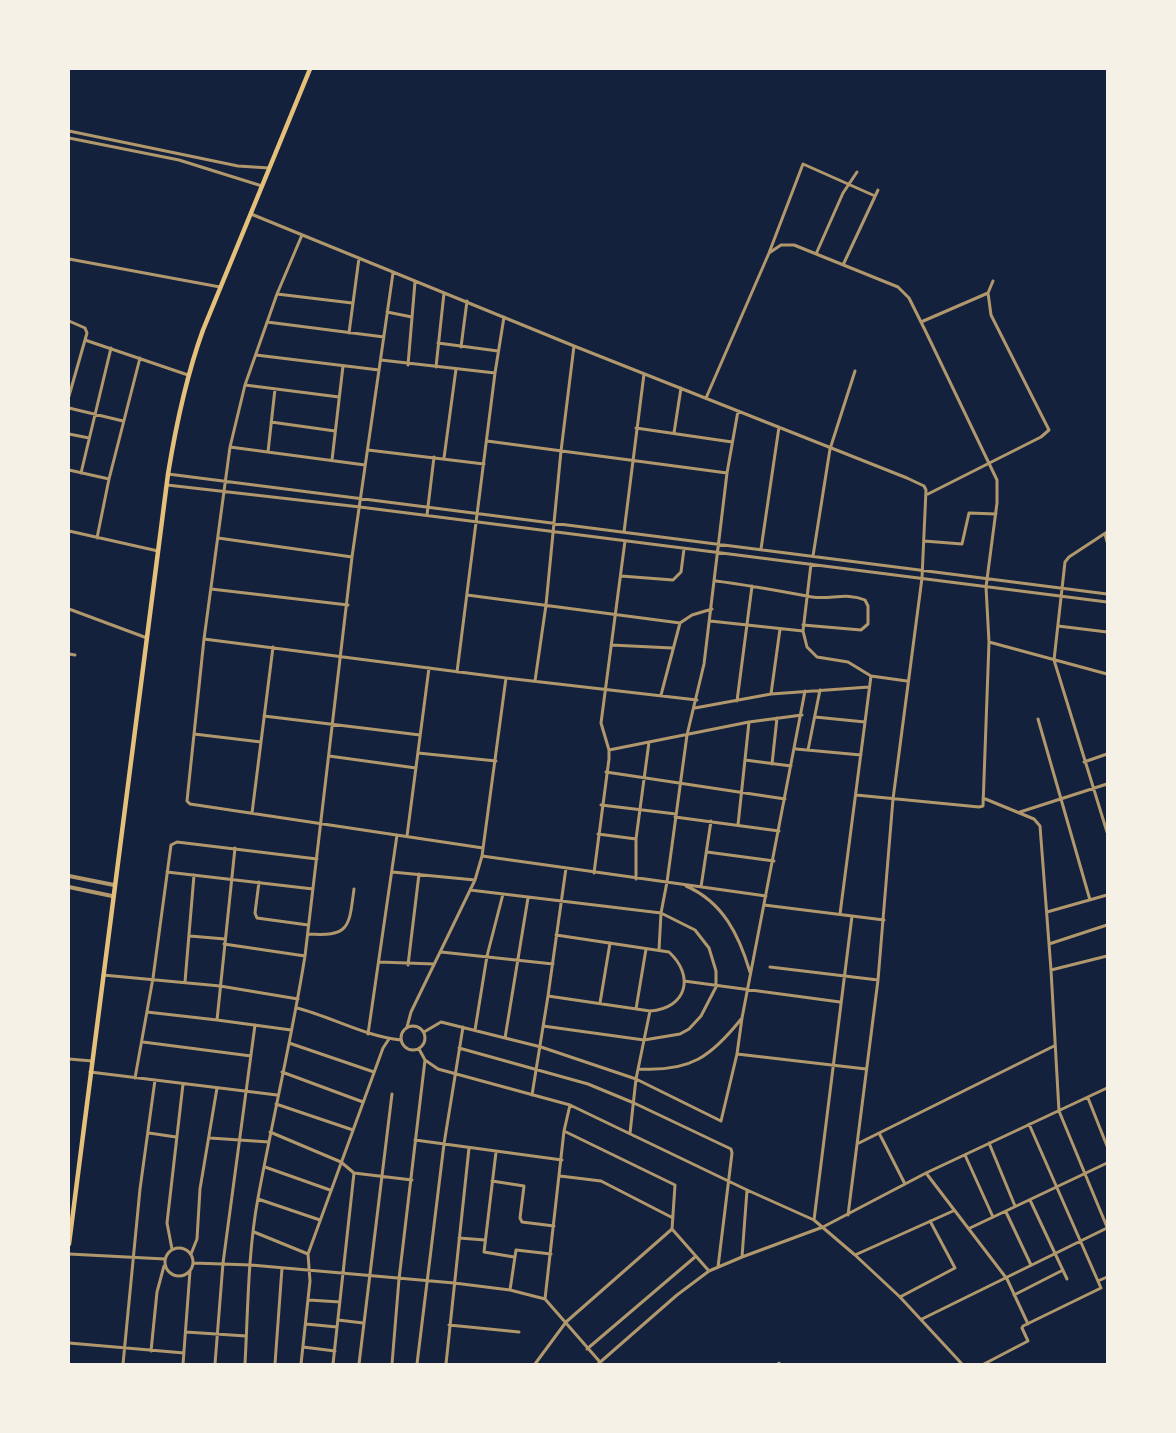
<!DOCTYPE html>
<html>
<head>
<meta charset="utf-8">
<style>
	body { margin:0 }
	#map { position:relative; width:1176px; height:1433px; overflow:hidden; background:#14213d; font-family:"DM Sans",sans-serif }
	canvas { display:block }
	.frame { position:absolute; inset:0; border:70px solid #f6f1e7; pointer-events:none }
</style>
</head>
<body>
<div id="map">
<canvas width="1176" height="1433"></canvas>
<div class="frame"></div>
</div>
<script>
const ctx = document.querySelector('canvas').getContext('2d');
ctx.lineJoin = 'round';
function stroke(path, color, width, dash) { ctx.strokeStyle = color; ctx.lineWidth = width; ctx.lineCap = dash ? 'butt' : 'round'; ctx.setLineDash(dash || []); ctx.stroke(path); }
const minor = new Path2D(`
	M 69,131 L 238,166 L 269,168
	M 69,138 L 179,160 L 262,186
	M 251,214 L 574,346 L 907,478 L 924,486 L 926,490 L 922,578 L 893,799 L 878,980 L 848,1215
	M 302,235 L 277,294 L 245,385 L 230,447 L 204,639 L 187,801 L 190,804 L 483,848
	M 769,253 L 781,245 L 794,245 L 898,287 L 909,298 L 925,330 L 997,480 L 997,503 L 986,587 L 989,642 L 983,806 L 979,807 L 856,795
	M 816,254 L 843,193 L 857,172
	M 69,259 L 220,287
	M 843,265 L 878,190
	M 277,294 L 352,303
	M 387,312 L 412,317
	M 69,321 L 85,328 L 87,333 L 69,396
	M 267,322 L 384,337
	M 921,322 L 988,293 L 993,281
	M 349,333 L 359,258
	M 85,340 L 188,375
	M 438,343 L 498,351
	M 461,347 L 467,301
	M 256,355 L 379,370
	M 381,360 L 495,373
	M 408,365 L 415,282
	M 436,367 L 444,293
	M 245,385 L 339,397
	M 706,398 L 769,253 L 803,164 L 875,196
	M 69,408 L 123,421
	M 271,422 L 335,431
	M 636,428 L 732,442
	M 674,433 L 681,388
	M 69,434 L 89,438
	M 487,441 L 727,473
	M 230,447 L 365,465
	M 368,450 L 484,464
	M 268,452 L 275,389
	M 444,458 L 456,369
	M 332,460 L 343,366
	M 69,470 L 109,479
	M 81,473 L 111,348
	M 168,474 L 1107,594
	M 167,485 L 360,507 L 1107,602
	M 928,494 L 1041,437 L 1049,430 L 991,315 L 988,293
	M 427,515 L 434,457
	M 69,531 L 158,551
	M 624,532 L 644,374
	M 1107,532 L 1069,557 L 1065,562 L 1054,660 L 1107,832
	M 1105,534 L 1107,542
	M 97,538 L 109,479 L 140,358
	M 218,538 L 352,557
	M 924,541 L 962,544 L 969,513 L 996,514
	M 761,549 L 779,427
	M 813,556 L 830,449 L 855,371
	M 811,564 L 803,631 L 807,647 L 817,657 L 848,662 L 871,676
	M 621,576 L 673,580 L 681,572 L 684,549
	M 716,581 C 748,585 780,591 812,597 C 830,600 847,592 865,600 L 868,606 L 868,624 L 861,630 L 803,625
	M 211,589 L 348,605
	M 467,595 L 680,623 L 692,615 L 712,609
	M 69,609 L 147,638
	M 710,621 L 803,631
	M 1058,626 L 1107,632
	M 204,639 L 506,678 L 697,700
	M 989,642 L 1107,674
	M 611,645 L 672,648
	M 69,654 L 75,655
	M 457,672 L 495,373 L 504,317
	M 535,681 L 546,605 L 561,451 L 574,346
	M 771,694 L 780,629
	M 661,695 L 680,623
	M 737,701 L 752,586
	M 695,708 L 771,694 L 869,687
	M 264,716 L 420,735
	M 815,717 L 865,722
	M 1038,719 L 1090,900
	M 194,734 L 261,742
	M 796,749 L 861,755
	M 609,750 L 749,722 L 802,715
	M 808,750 L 820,690
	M 418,753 L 496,761
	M 329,756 L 416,768
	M 745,760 L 791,766
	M 1084,762 L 1107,754
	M 772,764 L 777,718
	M 606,772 L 785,799
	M 983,798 L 1034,819 L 1040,826 L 1051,970 L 1059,1111 L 1107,1227
	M 601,805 L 676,814
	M 1020,812 L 1107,784
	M 252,813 L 273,647
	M 675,817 L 779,831
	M 738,825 L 749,722
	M 598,834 L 636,839
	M 407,836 L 429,668
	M 707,852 L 774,861
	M 482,856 L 766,896
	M 167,872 L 313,889
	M 392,872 L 475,880
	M 594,873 L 609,759 L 609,750 L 601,723 L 625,541
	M 636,879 L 636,839 L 649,742
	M 259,882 L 255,913 L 257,918 L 308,925
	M 686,886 C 723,902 739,935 750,972
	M 701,887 L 711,821
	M 470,890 L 661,913 L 695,930 L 709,948 L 716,971 L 716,987 L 701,1016 L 689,1029 L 680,1034 L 644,1040 L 543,1026
	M 764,905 L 884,920
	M 1047,912 L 1107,895
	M 840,914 L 871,676 L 907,681
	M 308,934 C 350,937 349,927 354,889
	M 190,936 L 225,939
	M 224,944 L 305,956
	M 1049,944 L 1107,925
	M 659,950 L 661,913 L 667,882 L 687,735 L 704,664 L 727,473 L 738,411
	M 441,952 L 553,964
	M 379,962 L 434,964
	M 408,965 L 419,874
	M 770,967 L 878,980
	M 1051,970 L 1107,956
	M 103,975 L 220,986 L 298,999
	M 684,981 L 840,1002
	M 185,982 L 194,875
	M 548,996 L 650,1011 C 687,1008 695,976 669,952 L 556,935
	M 600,1003 L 610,943
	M 297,1008 C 332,1017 364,1036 401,1040
	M 636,1009 L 646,949
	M 147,1012 L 217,1020 L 235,848
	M 217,1020 L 291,1030
	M401 1038a12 12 0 1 1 24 0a12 12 0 1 1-24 0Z
	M 407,1027 L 411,1012 L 475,880 L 482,856 L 506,678
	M 475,1030 L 487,956 L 503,894
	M 424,1032 L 441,1022 L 541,1047 L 636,1079 L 721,1121 L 737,1054 L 742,1018
	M 368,1034 L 397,835
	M 505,1038 L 528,898
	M 143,1042 L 251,1056
	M 289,1043 L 374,1072
	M 459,1048 L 588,1084 L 634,1103 L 731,1149 L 732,1153 L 718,1267
	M 419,1049 L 425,1060 L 438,1069 L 570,1105 L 747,1190 L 814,1220 L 855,1255 L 900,1297 L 962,1364
	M 737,1054 L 866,1069
	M 69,1059 L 92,1061
	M 639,1069 C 690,1072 711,1057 742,1018 L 805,691
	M 90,1072 L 277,1095
	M 282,1072 L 363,1102
	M 135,1078 L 153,978 L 171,845 L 177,842 L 317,859
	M 532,1095 L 548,996 L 566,868
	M 1088,1098 L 1107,1146
	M 276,1104 L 353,1130
	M 270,1132 L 341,1162 L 354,1173 L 333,1364
	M 149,1133 L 176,1137
	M 630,1133 L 636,1079 L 650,1011
	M 879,1133 L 905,1184
	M 210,1138 L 269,1142
	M 415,1140 L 562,1160
	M 859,1143 L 1054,1046
	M 989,1143 L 1015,1206
	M 496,1152 L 484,1252 L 514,1257
	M 965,1155 L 993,1217
	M 265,1167 L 330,1190
	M 354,1173 L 412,1180
	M 926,1173 L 1007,1279 L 1028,1324
	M 560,1176 L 601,1181 L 673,1218
	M 492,1181 L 524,1186 L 520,1218 L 522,1222 L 554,1226
	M 258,1199 L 320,1220
	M 1030,1200 L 1067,1279
	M 1006,1212 L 1031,1265
	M 814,1220 L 852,916
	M 970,1228 L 1107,1163
	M 672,1229 L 709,1271
	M 254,1232 L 308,1254
	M 459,1238 L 485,1240
	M165 1262a14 14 0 1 1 28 0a14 14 0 1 1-28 0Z
	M 172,1249 L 167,1223 L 183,1084
	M 69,1254 L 165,1259
	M 191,1254 L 197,1239 L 200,1189 L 217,1088
	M 855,1255 L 953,1211
	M 742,1257 L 747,1190
	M 193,1263 L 251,1265 L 454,1283 L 510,1290 L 545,1299 L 600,1362
	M 1098,1281 L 1107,1277
	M 510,1290 L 516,1250 L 551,1254
	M 1014,1295 L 1063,1270
	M 900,1297 L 955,1268 L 930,1221
	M 545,1299 L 564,1131 L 570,1105
	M 309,1300 L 340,1302
	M 922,1319 L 1107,1228
	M 338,1320 L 363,1323
	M 306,1324 L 337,1327
	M 449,1325 L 519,1332
	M 186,1332 L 246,1336
	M 69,1343 L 184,1353
	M 303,1347 L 335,1351
	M 587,1349 L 695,1257
	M 151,1351 L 157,1292 L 164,1266
	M 123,1364 L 140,1189 L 155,1080
	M 183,1364 L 190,1271
	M 215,1364 L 223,1263 L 255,1025
	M 245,1364 C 248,1309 248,1252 258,1198 C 273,1117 292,1037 305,956 L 352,557 L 393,273
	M 275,1364 L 282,1268
	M 301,1364 L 310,1281 L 308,1254 L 383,1048 L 389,1039
	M 359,1364 L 392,1094
	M 392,1364 L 399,1279 L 425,1060
	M 417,1364 L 444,1144 L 463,1027
	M 446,1364 L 469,1148
	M 535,1364 L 566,1322 L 672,1229 L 675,1185 L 564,1131
	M 598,1364 L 677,1295 L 709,1271 L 742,1257 L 823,1227 L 926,1173 L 1107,1088
	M 778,1364 L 779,1363
	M 984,1364 L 1028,1341 L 1022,1328 L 1023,1326 L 1101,1288 L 1029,1124`);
const tertiary = new Path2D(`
	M 69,876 L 114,885
	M 69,887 L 112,896`);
const primary = new Path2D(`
	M 69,1244 L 168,474 C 176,425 186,377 203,330 L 310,69`);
stroke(minor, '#b1986c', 3);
stroke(tertiary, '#b1986c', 4);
stroke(primary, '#e5c07b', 4.5);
</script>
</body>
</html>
